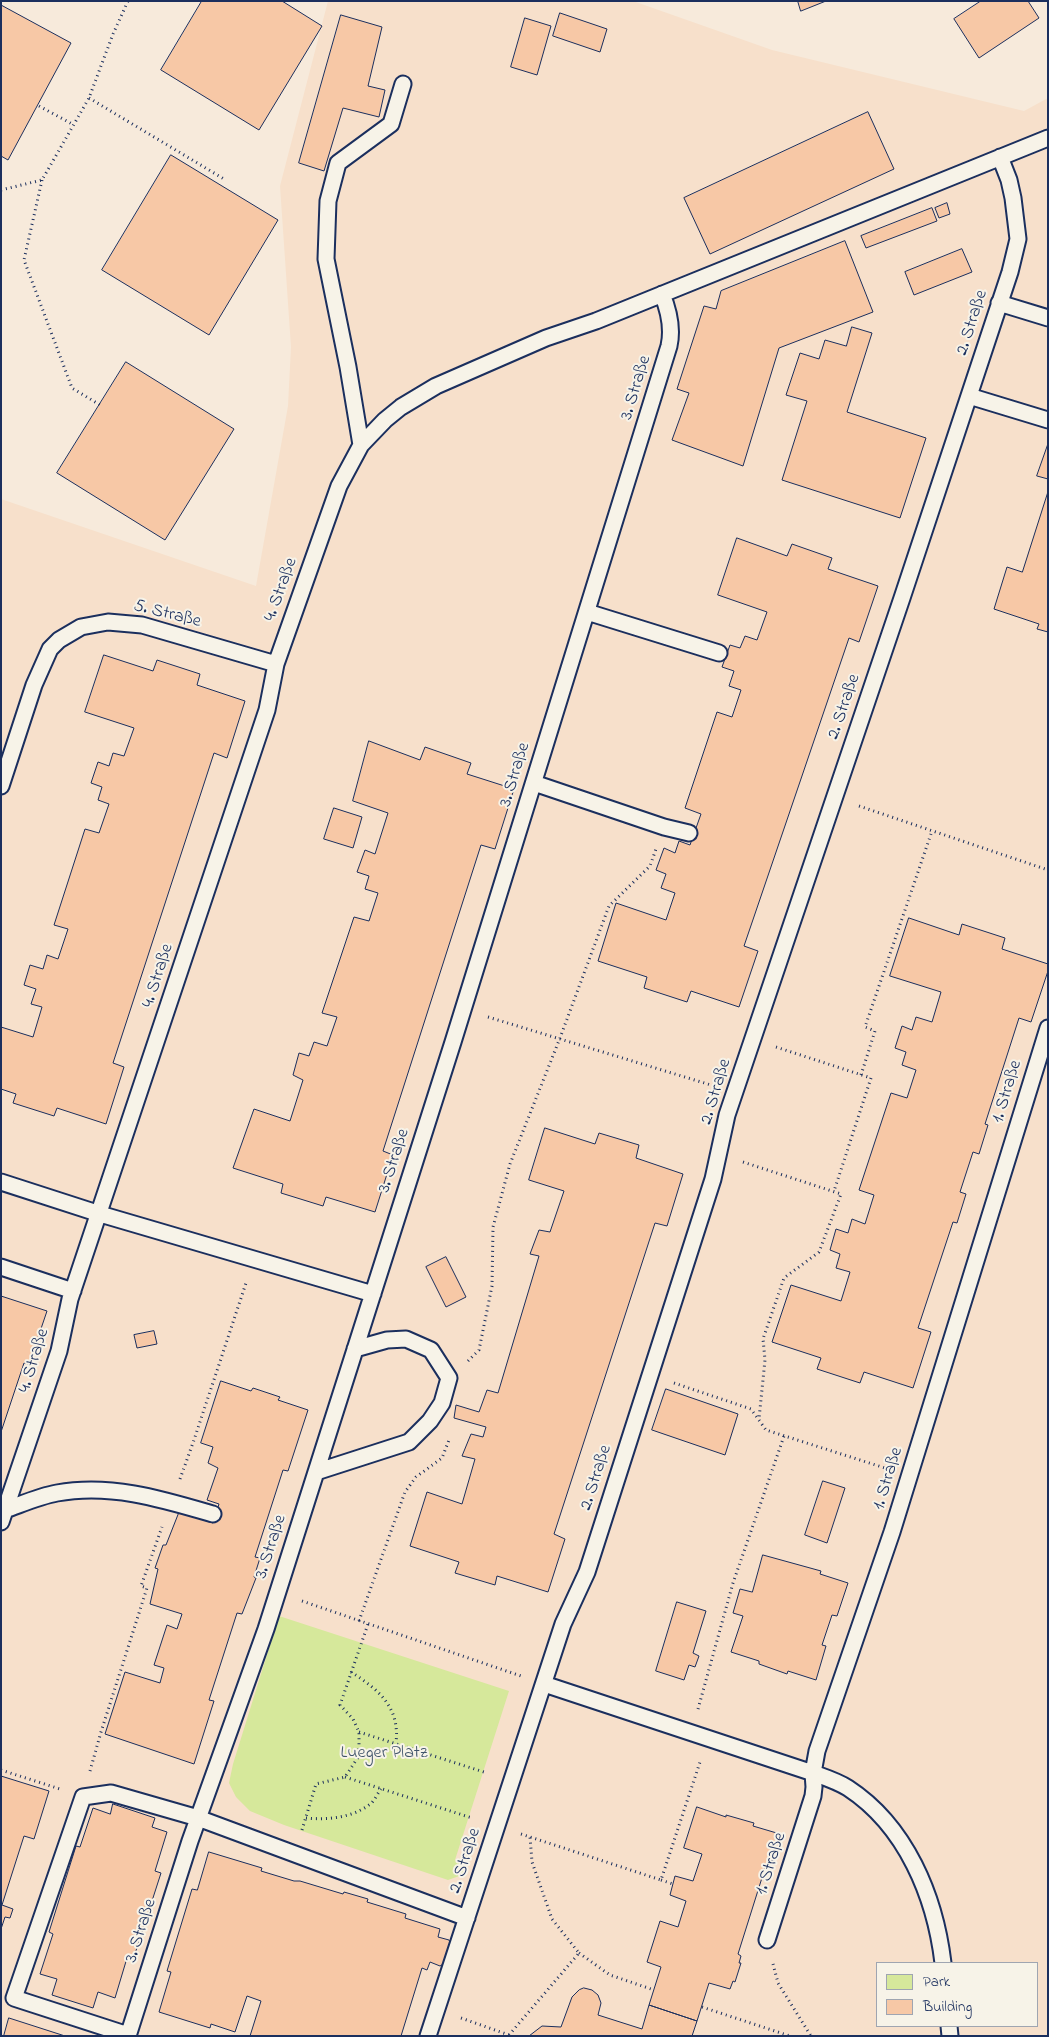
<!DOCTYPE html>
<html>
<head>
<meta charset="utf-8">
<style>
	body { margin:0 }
	#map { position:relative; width:1049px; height:2037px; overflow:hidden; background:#f7eadb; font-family:"Indie Flower",sans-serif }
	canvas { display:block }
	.frame { position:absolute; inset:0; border:2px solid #1b2f5e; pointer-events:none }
	.legend { position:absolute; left:876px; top:1962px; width:162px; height:65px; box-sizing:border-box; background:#f7f3e8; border:1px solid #9fa5b1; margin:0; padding:6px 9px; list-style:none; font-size:15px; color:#1b2f5e }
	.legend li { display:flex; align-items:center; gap:10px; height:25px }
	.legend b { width:25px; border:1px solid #9fa5b1 }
</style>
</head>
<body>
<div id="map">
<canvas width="1049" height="2037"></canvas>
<div class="frame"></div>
<ul class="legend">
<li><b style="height:14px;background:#d6e89b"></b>Park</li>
<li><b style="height:14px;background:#f7c8a6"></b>Building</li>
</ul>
</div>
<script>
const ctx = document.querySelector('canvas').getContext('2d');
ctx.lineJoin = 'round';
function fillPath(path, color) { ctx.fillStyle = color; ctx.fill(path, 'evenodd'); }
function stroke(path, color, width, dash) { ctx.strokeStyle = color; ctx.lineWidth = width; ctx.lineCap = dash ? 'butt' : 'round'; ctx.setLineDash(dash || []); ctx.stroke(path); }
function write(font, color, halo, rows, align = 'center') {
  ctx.font = font + ' "Indie Flower",sans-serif'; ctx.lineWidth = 4; ctx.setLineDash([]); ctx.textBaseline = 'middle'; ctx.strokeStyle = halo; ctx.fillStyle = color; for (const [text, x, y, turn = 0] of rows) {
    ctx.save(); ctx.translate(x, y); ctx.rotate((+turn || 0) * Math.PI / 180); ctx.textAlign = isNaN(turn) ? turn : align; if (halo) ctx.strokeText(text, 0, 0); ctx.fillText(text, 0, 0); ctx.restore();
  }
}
const built = new Path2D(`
	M 328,1 L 633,1 L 772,50 L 1024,111 L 1048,98 L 1048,2036 L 1,2036 L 1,499 L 256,586 L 288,406 L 291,347 L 280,186 ZM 878,1963 L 1038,1963 L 1038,2026 L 878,2026 Z`);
const green = new Path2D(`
	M 279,1616 L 509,1691 L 455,1860 L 464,1867 L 462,1875 L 448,1880 L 284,1825 L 250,1811 L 236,1797 L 229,1783 L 233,1764 Z`);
const building = new Path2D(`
	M 202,1 L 282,1 L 322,26 L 259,130 L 161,70 Z
	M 798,1 L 826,1 L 801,11 Z
	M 981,1 L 1028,1 L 1039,18 L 979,58 L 954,19 Z
	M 1,5 L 71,43 L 8,160 L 1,156 Z
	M 560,13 L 607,29 L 600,52 L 553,36 Z
	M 341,15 L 382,27 L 368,86 L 385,90 L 379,117 L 343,108 L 324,171 L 299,163 Z
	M 525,18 L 551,26 L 537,75 L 511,67 Z
	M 868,112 L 894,169 L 710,254 L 684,198 Z
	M 171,155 L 278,220 L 209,335 L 102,270 Z
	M 947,203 L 950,214 L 939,218 L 935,208 Z
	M 932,208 L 937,221 L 866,248 L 861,236 Z
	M 845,241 L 873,312 L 779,348 L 743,466 L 672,440 L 689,393 L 677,389 L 704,306 L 716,309 L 721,291 Z
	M 962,249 L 972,272 L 914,295 L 905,272 Z
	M 852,327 L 872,333 L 847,412 L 926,438 L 900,518 L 782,480 L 807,401 L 786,395 L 800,353 L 819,359 L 825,340 L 846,346 Z
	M 126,362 L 234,429 L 165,540 L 57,473 Z
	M 1048,444 L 1048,479 L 1037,476 Z
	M 1048,492 L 1048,632 L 1037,629 L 1039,624 L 994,609 L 1007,567 L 1022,572 Z
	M 737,538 L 787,556 L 792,544 L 832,558 L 828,569 L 878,586 L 859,642 L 849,638 L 744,946 L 758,951 L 739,1007 L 691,991 L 687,1002 L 644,988 L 647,977 L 598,961 L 616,903 L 666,920 L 675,893 L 661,888 L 666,874 L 656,870 L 664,848 L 675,853 L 679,841 L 690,845 L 701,814 L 685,808 L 717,712 L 732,717 L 741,690 L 729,686 L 734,671 L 722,667 L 730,645 L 740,648 L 745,636 L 757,640 L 767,612 L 718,595 Z
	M 104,655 L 153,671 L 157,660 L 200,674 L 197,685 L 245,701 L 227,758 L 214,753 L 113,1063 L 124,1067 L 106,1124 L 57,1108 L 54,1116 L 13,1103 L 16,1094 L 1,1089 L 1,1027 L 33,1037 L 42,1007 L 31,1004 L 36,989 L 24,985 L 30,965 L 43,969 L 47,955 L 58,959 L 68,929 L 54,925 L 85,829 L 99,833 L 109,804 L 98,800 L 102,787 L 91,783 L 98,762 L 109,766 L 113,753 L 124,756 L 134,728 L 85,712 Z
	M 369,741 L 420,760 L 425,747 L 471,763 L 467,774 L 514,789 L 495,849 L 481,845 L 383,1151 L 393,1155 L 375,1212 L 326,1197 L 323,1206 L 281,1193 L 283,1184 L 233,1168 L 254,1109 L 290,1121 L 303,1080 L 293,1075 L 299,1053 L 309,1056 L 314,1042 L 327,1046 L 337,1017 L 322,1013 L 354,917 L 369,921 L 378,893 L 365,889 L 369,876 L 357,872 L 365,850 L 375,854 L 388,813 L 353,801 Z
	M 334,808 L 362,817 L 353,848 L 324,839 Z
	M 909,918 L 959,935 L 962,924 L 1005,938 L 1002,949 L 1048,964 L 1048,971 L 1031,1022 L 1019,1018 L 985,1124 L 988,1125 L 979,1154 L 973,1152 L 960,1192 L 966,1194 L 957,1223 L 953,1222 L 918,1328 L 931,1332 L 913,1388 L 864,1372 L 860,1383 L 817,1369 L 821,1358 L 772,1342 L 791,1285 L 841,1301 L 850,1272 L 836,1268 L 840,1254 L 830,1250 L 836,1229 L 848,1233 L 852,1219 L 865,1224 L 874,1195 L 859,1190 L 891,1093 L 907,1098 L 916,1070 L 902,1065 L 906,1052 L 895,1048 L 902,1026 L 912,1030 L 916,1017 L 932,1022 L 941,992 L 890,976 Z
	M 545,1128 L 595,1144 L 599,1133 L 639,1145 L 636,1158 L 683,1174 L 667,1226 L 655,1223 L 554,1534 L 565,1539 L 548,1592 L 497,1576 L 495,1585 L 455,1573 L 459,1562 L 410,1546 L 427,1492 L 462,1504 L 475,1459 L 462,1456 L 471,1434 L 483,1437 L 486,1427 L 454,1418 L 456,1405 L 479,1412 L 487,1390 L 498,1393 L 539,1256 L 530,1254 L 539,1230 L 550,1232 L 564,1191 L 529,1180 Z
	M 446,1257 L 466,1297 L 446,1307 L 426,1267 Z
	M 1,1296 L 47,1311 L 29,1364 L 24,1363 L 1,1432 Z
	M 154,1331 L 157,1344 L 137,1348 L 134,1335 Z
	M 221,1381 L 251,1391 L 253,1388 L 280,1397 L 278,1400 L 308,1410 L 288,1471 L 283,1470 L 255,1557 L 260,1558 L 254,1577 L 256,1578 L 242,1614 L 237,1613 L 209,1700 L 214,1701 L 194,1764 L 105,1734 L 125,1672 L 160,1683 L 164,1668 L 154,1665 L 167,1625 L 177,1629 L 182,1614 L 150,1604 L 158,1569 L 155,1568 L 163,1545 L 166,1545 L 179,1512 L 213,1523 L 219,1504 L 207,1500 L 218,1468 L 208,1463 L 213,1447 L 201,1443 Z
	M 666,1389 L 738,1414 L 725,1455 L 652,1430 Z
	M 823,1481 L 845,1488 L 827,1543 L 805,1535 Z
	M 763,1555 L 821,1571 L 820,1574 L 848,1583 L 837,1616 L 832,1615 L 822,1645 L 826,1646 L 816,1680 L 788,1671 L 787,1674 L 759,1664 L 759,1661 L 731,1652 L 743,1616 L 733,1613 L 740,1589 L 752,1592 Z
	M 677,1602 L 706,1611 L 693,1653 L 699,1656 L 695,1667 L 689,1665 L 684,1680 L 656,1671 Z
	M 1,1776 L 49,1791 L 34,1839 L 24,1836 L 2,1905 L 13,1909 L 10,1918 L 5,1917 L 1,1929 Z
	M 113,1804 L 155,1818 L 152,1827 L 167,1832 L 155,1871 L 161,1873 L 133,1960 L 127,1958 L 115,1998 L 98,1992 L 93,2008 L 52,1995 L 57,1979 L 40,1974 L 53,1934 L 49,1932 L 76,1846 L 80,1847 L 93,1808 L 110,1814 Z
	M 697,1807 L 726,1817 L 726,1815 L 754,1823 L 753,1826 L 780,1834 L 777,1841 L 780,1842 L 774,1861 L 771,1860 L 769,1867 L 766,1865 L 738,1954 L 741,1956 L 739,1963 L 741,1963 L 735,1982 L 733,1981 L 730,1989 L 709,1983 L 697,2021 L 649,2005 L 661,1967 L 647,1962 L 660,1921 L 678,1927 L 686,1901 L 670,1895 L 675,1876 L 693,1881 L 702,1854 L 684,1848 Z
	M 209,1852 L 262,1868 L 261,1871 L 294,1881 L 300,1881 L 343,1894 L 344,1892 L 368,1899 L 367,1902 L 406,1914 L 405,1918 L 440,1929 L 438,1937 L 449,1940 L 451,1944 L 445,1963 L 440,1966 L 430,1962 L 427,1970 L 422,1968 L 401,2036 L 250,2036 L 261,2001 L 247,1996 L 235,2032 L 211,2024 L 210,2028 L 159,2012 L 171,1972 L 167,1971 L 192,1889 L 197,1890 Z
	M 584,1988 L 592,1990 L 598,1995 L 601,2003 L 598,2015 L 642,2029 L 649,2005 L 697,2021 L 692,2036 L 529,2036 L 542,2026 L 561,2027 L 572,1997 L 579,1990 Z
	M 9,2018 L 65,2036 L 4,2036 Z`);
const path = new Path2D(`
	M 89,98 L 224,179
	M 39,106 L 74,125
	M 42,180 L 24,260 L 72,388 L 100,405
	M 1,190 L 42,180 L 89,98 L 113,34 L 128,1
	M 859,806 L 1048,870
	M 488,1017 L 711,1085
	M 776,1047 L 871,1078 L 834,1191
	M 861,1075 L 875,1031 L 865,1027 L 932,831
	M 743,1162 L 841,1194 L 819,1252 L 784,1278 L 763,1339 L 765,1360 L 759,1419
	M 468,1361 L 479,1350 L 492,1286 L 493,1227 L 510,1164 L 560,1038 L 609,906 L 650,866 L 656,849
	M 674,1383 L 751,1409 L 766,1430 L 885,1468
	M 180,1479 L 194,1440 L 246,1283
	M 302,1601 L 521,1676
	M 359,1621 L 405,1492 L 416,1477 L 442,1458 L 449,1440
	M 351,1672 C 379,1690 400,1707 396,1743
	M 698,1709 L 733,1583 L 784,1436
	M 359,1732 L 487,1773
	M 1,1770 L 60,1789
	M 90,1771 L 101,1732 L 147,1588 L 141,1586 L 162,1527
	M 345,1777 L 472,1818
	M 306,1818 C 327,1820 351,1818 369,1805 C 374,1802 377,1794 381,1789
	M 302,1830 L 316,1784 L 345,1777 L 359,1756 L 359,1732 L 353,1719 L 340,1705 L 368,1624
	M 521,1834 L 661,1880 L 700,1762
	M 661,1880 L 673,1884
	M 579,1953 L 610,1975 L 654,1990
	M 773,1964 L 778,1983 L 811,2036
	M 702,2007 L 790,2036
	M 461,2018 L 509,2035
	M 509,2035 L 579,1953 L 552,1919 L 532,1862 L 530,1837`);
const lane = new Path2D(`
	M 999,303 L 1048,318
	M 969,396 L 1048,420
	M 361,445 L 348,367 L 326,259 L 328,201 L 338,163 L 391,124 L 403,84
	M 587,612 L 719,653
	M 534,783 L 664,827 L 689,833
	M 1,786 L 34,685 L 50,649 L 59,640 L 81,627 L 108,622 L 142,625 L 276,664
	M 1,1182 L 100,1214 L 373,1294
	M 1,1267 L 73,1291
	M 316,1472 L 409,1442 L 430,1421 L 442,1403 L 449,1378 L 431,1350 L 406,1339 L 387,1340 L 355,1349
	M 5,1510 C 22,1504 40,1496 57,1493 C 110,1483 162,1499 213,1514
	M 1,1522 L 59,1351 L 70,1299 L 267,710 L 276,664 L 339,486 L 361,445 L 385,420 L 401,407 L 436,386 L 546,338 L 596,321 L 1048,138
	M 544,1684 L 813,1773 C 824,1777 837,1781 848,1788 C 906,1826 935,1896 943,1963
	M 767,1940 L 813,1796 L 814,1787 L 813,1773 L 817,1751 L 892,1532 L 1048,1028
	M 949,2026 L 950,2036
	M 128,2035 L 14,1998 L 83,1797 L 111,1793 L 198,1818 L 467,1918
	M 128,2036 L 190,1841 L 266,1629 L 453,1042 L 669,346 C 673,328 669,311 662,294
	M 428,2036 L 563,1624 L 587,1572 L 713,1179 L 727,1115 L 902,598 L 1010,272 L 1018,239 L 1013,198 L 1009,180 L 1000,157`);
const streetNames = [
	["2. Straße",973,323,-72],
	["3. Straße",637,388,-73],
	["4. Straße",282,590,-70],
	["5. Straße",167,615,14],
	["2. Straße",845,707,-71],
	["3. Straße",516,775,-73],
	["4. Straße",159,976,-72],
	["2. Straße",717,1092,-73],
	["1. Straße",1008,1092,-73],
	["3. Straße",395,1161,-72],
	["4. Straße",35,1361,-73],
	["2. Straße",597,1478,-72],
	["1. Straße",889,1479,-73],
	["3. Straße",272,1547,-72],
	["2. Straße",466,1861,-72],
	["1. Straße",772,1864,-72],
	["3. Straße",142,1931,-72]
];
const parkNames = [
	["Lueger Platz",384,1754]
];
fillPath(built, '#f7e0cb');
fillPath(green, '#d6e89b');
fillPath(building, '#f7c8a6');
stroke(building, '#1b2f5e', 1);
stroke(lane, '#1b2f5e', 19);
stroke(path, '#1b2f5e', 3, [1, 4]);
stroke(lane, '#f7f3e8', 15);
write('18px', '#1b2f5e', '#f7f3e8', streetNames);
write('18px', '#40546a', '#f7f3e8', parkNames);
</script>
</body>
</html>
